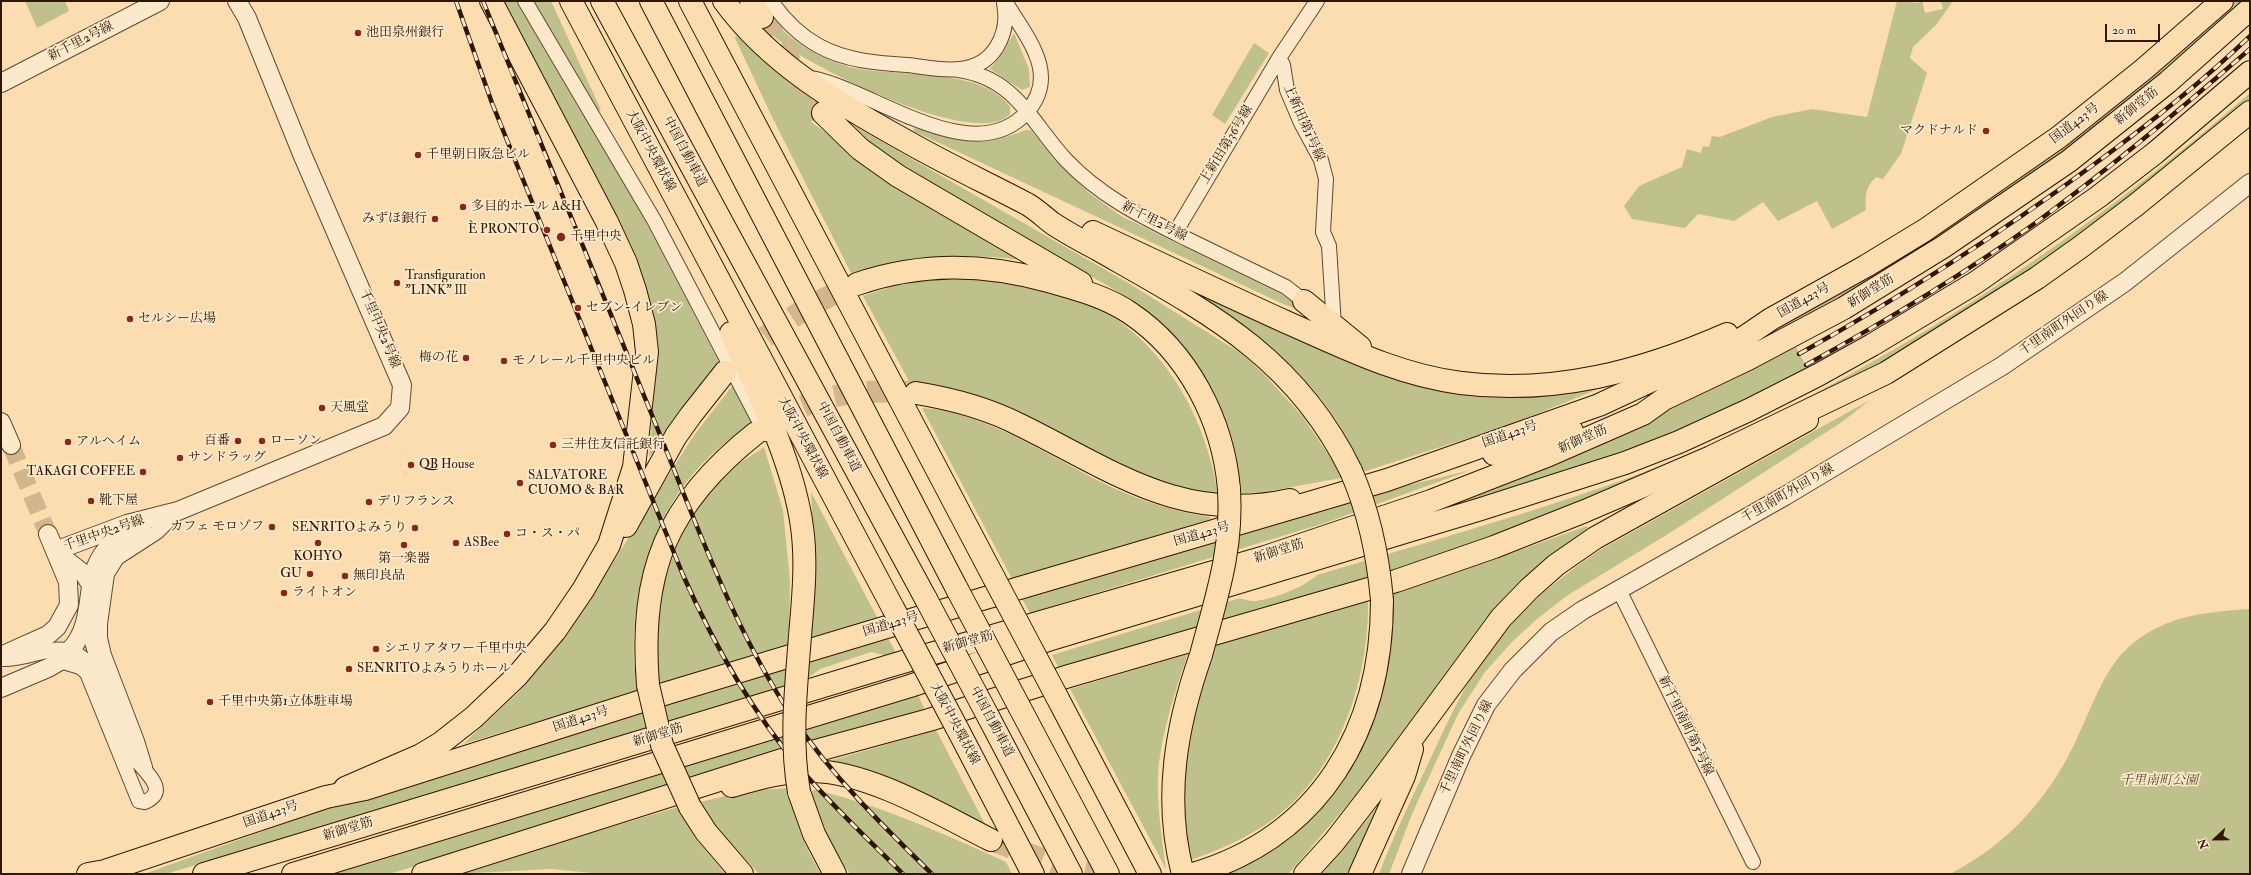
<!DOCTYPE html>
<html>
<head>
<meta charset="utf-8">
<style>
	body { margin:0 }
	#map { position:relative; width:2251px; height:875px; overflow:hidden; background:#fbddb0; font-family:"IM FELL Double Pica",serif }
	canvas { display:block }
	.frame { position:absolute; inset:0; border:2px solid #2e1805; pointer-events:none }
	.north { position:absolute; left:2195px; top:819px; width:40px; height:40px; -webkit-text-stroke:3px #fce9cc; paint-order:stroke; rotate:248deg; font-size:11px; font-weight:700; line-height:16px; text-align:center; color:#2e1805 }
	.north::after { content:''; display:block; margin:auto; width:14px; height:18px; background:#2e1805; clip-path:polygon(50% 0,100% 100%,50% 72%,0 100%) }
	.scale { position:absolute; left:2105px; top:24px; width:55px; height:18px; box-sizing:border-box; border:2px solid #2e1805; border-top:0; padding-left:5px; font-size:12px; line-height:14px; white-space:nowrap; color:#2e1805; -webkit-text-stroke:3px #fce9cc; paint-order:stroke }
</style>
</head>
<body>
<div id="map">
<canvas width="2251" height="875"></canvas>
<div class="frame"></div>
<div class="north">N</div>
<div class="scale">20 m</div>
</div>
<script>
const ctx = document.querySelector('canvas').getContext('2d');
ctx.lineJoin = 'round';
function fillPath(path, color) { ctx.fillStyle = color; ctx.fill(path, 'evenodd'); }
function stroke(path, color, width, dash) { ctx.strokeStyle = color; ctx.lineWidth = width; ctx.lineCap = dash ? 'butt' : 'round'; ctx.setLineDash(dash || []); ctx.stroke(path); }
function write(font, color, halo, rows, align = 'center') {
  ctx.font = font + ' "IM FELL Double Pica","Noto Serif JP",serif'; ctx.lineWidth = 3.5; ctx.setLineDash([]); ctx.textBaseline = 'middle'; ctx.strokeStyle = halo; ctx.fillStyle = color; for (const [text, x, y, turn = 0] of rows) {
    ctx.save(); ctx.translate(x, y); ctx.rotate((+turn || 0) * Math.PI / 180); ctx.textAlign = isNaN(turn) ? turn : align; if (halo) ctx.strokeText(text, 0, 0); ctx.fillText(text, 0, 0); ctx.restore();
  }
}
const green = new Path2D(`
	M 25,1 L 65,1 L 69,11 L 37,28 Z
	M 500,1 L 516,1 L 520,8 L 639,209 L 720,364 L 690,399 L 649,457 L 655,368 L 645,299 Z
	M 533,1 L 551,1 L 601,110 L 597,111 Z
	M 1897,1 L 1918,3 L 1922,1 L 1925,13 L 1943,9 L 1941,1 L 1953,1 L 1936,25 L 1913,47 L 1910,58 L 1927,73 L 1901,154 L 1883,179 L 1876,177 C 1865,187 1865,197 1866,210 L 1832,229 L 1817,201 L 1778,221 L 1763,202 L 1734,221 L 1698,214 L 1685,228 L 1632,219 L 1624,206 L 1639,186 L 1682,167 L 1687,149 L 1701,153 L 1703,146 L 1709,147 L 1712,136 L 1720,137 L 1772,117 L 1812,109 L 1867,117 Z
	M 2234,1 L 2244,1 L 2180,58 L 2070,147 L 2028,178 L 1874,280 L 1732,356 L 1730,350 L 2214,20 Z
	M 771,18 C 792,42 819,59 850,67 C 894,78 982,66 1010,107 L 1010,114 C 977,150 819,70 786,46 C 775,38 766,29 757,19 Z
	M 1014,33 L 1029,69 L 1030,87 L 1022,90 L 990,69 L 1004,51 Z
	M 736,35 L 790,83 L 831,113 L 820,113 L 811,122 L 842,144 L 1022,260 C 963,252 908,255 852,275 L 772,117 L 735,38 Z
	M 1254,43 L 1269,53 L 1225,124 L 1212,115 Z
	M 2250,93 L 2250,101 L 2175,164 L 2050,257 L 1877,367 L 1633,486 L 1404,568 L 1061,672 L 1052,655 L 1237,599 C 1243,598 1249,602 1256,601 C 1276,598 1302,588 1317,575 C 1447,536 1582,500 1707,447 C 1746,430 1784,410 1821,390 C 1976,308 2118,207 2250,93 Z
	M 851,124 L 1130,284 L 1242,354 L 1264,374 L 1303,417 L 1332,460 L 1341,478 L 1270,491 L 1241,494 L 1236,456 L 1230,436 L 1211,390 L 1194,363 L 1162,325 L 1120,293 L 886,157 L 850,127 Z
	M 915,128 C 962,142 978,149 1026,130 L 1031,130 L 1061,166 L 1089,193 L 1121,216 L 1285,296 L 1294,301 L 1297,309 L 1283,304 L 937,142 L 915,132 L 913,129 Z
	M 941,279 C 960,279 980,278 999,280 C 1013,282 1027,286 1040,289 C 1050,291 1061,292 1070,295 C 1155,326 1205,409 1218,495 L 1173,486 L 1130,469 L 958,390 L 910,383 L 863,296 L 900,284 Z
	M 1194,291 L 1355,363 L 1606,386 L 1509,425 L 1363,472 C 1355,454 1347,435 1335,418 C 1299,364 1246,327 1194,291 Z
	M 1796,347 L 1809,372 L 1632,455 L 1207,580 L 1623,429 L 1710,390 Z
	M 733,385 L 752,423 C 738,433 724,443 711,455 C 654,508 631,585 634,662 C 635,671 638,682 639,691 L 463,744 L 518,693 L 565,638 L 694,435 Z
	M 1870,400 L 1842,422 L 1668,534 L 1568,595 L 1537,619 L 1512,642 L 1485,672 L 1458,714 L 1412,814 L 1389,874 L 1379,874 C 1393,837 1410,802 1427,766 C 1443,732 1458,698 1478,666 C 1509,619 1554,581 1600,550 Z
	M 922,408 C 979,410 1050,456 1101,482 C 1135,499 1172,511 1210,517 L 1211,519 L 1012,579 Z
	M 764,447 L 783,510 L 790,580 L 789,646 L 660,685 C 650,623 664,558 699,506 C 708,494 718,480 729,471 C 740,462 753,455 764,447 Z
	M 1471,470 L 1325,523 L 1030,613 L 1021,597 L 1318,507 Z
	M 811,492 L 878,619 L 811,639 L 815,575 Z
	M 1587,526 L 1588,528 L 1525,579 L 1485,619 L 1358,792 L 1292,870 L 1288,874 L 1228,874 C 1326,831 1378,747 1391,643 C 1393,626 1391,610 1391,592 L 1498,558 Z
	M 1368,598 C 1370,677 1340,769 1275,818 C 1248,838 1219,850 1188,861 L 1182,824 L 1184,768 L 1193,720 L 1215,645 Z
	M 2250,609 L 2250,874 L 1950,874 C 2010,843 2052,795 2079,734 C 2095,700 2107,660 2140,638 C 2174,614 2210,612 2250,609 Z
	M 887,636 L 896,653 L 888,656 L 871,652 L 820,669 L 808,678 L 784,688 L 166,874 L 144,874 L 361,796 Z
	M 1188,654 C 1176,689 1164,725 1159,763 C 1155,795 1162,837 1166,869 L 1070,689 Z
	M 918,695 L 926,712 L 389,874 L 333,874 Z
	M 936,730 L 986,826 L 831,764 L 829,761 Z
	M 788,788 C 795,819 804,847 821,874 L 759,874 L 713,824 L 700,802 L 746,791 Z
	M 816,790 C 883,806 944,834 1006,862 L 1012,874 L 850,874 C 832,849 819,820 811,791 Z
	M 1380,804 L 1353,874 L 1322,874 Z
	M 678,807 L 695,838 L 725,874 L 602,874 L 551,869 L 454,874 Z`);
const tertiaryTunnel = new Path2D(`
	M 11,445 L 48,534`);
const primaryTunnel = new Path2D(`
	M 762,17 L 823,113
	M 740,358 C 776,326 813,301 857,284
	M 774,422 C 819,392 861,390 913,392
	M 991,840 L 1063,867 L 1096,874`);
const minor = new Path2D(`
	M 525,1 L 654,220 L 766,434
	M 771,1 C 784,20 799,35 819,46 C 846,61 878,63 908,65 C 924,67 943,71 960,69 C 994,66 1010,34 1004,3
	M 1317,1 L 1279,58 L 1283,65 L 1287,90 L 1301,123 L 1321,160 L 1326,179 L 1323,232 L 1329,246 L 1334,326
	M 958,70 C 1016,78 1031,122 1066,160 C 1101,197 1143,217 1187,239 C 1220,255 1253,271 1286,287 L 1304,301
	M 810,78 C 869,87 973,173 1027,112 C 1061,73 1025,36 1005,1
	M 1175,233 L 1279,58
	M 1619,590 L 1753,862
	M 1,659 C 36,661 64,631 92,668
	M 60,661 L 80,667 L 87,673 L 139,801 L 145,802 C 173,789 139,768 130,752 L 100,676 L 100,668 L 90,636 L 90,617
	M 145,767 L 137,741 L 104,655 L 100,638 L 100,624 L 107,574 L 117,558 L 157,532 L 178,511`);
const tertiary = new Path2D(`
	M 1,83 L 160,1
	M 1,422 L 11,445
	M 55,551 L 127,524 L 178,511 L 384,426 L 400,408 L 402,385 L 302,154 L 247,18 L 237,1
	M 56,552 L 84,574 L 91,585
	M 70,650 C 98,621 81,579 106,550 C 115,540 131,533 142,526
	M 1,656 L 48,635 L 57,627 L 69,605 L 68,582 L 48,534
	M 1,688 L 48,668 L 60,661
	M 1411,874 L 1461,756 L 1486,705 L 1513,670 L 1551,632 L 1583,610 L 1785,496 L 2002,366 L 2125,282 L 2250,183`);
const primary = new Path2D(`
	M 571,1 L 893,608
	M 690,1 L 994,578
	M 724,1 C 770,64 839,104 906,141 C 946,164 987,183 1027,204 C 1036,209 1044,217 1052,223 C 1067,233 1082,241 1097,249 C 1204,310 1295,355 1351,471
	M 751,1 L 762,17
	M 823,113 L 860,149 L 898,176 L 1081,283
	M 1093,232 C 1157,262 1222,293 1286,322 C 1343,347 1398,375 1461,383 C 1554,395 1643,371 1727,334
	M 857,284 C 921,262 983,263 1048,281 C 1076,289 1105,296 1130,313 C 1188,352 1223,420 1229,489
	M 1304,301 L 1360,347
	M 731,333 C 758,393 793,461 802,527 C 807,563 803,600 800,636
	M 916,393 C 953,399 987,408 1020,425 C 1112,470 1181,524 1290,500
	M 626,526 L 676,436 L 691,415 L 725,372
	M 648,685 C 639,572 666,504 756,433
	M 1057,697 L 1150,874
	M 957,728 L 1033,874
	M 732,786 C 759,778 785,771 813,771 C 870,772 941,815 991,840
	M 345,788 L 421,755 L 441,743 L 474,717 L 517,676 L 555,631 L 583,590 L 609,545 L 634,467 L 647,352 L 644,324 L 635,290 L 626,263 L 607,222 L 491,1
	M 799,792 L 814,834 L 835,874
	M 690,807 L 706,832 L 742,874
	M 1183,874 C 1163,800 1176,726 1201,655
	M 1193,874 C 1321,836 1382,730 1382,600
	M 1305,874 L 1334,842 L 1372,793 L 1501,618 L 1529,589 L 1556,565 L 1595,538 L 1807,420
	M 1360,874 L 1404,776 L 1412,749`);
const trunk = new Path2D(`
	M 1494,454 L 1572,431
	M 88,874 L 105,871 L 326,797 L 365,789 L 664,694 L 880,629 L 1387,480 L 1599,405 L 1743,338 L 1771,319 L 1866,266 L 1925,230 L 2059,137 L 2144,69 L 2222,1
	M 204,874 L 896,664 L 1265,557 L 1431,501 L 1549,455 L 1643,414 L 1664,399 L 1748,359 L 1844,308 L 1943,247 L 2069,161 L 2168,82 L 2250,9
	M 293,874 L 910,686 L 1048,640 L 1481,509 L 1625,463 L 1679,442 L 1749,410 L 1818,375 L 1872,345 L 1975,283 L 2098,197 L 2155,153 L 2250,72
	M 423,874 L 782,760 L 929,720 L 1069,676 L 1396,581 L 1494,547 L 1585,511 L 1711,457 L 1886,373 L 2037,278 L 2082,246 L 2136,205 L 2250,112`);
const motorway = new Path2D(`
	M 602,1 L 926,599
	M 651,1 L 957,589
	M 1020,708 L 1108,874
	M 989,718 L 1071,874`);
const rail = new Path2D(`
	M 456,1 L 492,103 L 683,575 C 714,645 750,709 799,767 C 831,805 868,839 903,874
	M 483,1 C 540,143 598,284 656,425 C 697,525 733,628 793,718 C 832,776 882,825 932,874
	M 1799,354 C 1901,297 1995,237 2089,168 C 2145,127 2200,84 2250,36
	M 1806,365 C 1884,322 1961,276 2034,224 C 2109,169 2180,110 2250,49`);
const primaryBridge = new Path2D(`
	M 1351,471 C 1369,512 1378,555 1382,600
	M 994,578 L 1057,697
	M 893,608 L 957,728
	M 1201,655 C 1216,598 1233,550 1229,489
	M 648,685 L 662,745 L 690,807
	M 799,792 C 790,740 796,689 800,636`);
const motorwayBridge = new Path2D(`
	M 957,589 L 1020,708
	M 926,599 L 989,718`);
const markers = [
	[358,33,4,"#8f2418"],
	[1986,131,4,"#8f2418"],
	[418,155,4,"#8f2418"],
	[463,207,4,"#8f2418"],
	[435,219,4,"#8f2418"],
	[547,230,4,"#8f2418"],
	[561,237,5,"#8f2418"],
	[397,283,4,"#8f2418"],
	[578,308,4,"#8f2418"],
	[130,319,4,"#8f2418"],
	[466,358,4,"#8f2418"],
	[504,361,4,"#8f2418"],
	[322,408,4,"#8f2418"],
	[238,441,4,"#8f2418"],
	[262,441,4,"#8f2418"],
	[68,442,4,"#8f2418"],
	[553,445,4,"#8f2418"],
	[180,458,4,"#8f2418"],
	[411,465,4,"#8f2418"],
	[143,472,4,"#8f2418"],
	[520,483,4,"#8f2418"],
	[91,501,4,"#8f2418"],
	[369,502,4,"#8f2418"],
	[272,527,4,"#8f2418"],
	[415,528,4,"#8f2418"],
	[507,534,4,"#8f2418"],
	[318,543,4,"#8f2418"],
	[456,543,4,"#8f2418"],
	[404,545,4,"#8f2418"],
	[310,574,4,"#8f2418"],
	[345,576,4,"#8f2418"],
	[284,593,4,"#8f2418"],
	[376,649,4,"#8f2418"],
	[349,669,4,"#8f2418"],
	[210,702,4,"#8f2418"]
];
const poiNames = [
	["池田泉州銀行",366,33],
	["マクドナルド",1978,131,"right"],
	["千里朝日阪急ビル",426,155],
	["多目的ホール A&H",471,207],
	["みずほ銀行",427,219,"right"],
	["È PRONTO",539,230,"right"],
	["千里中央",570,237],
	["Transfiguration",405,276],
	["\"LINK\" Ⅲ",405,291],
	["セブン-イレブン",586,308],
	["セルシー広場",138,319],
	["梅の花",458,358,"right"],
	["モノレール千里中央ビル",512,361],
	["天風堂",330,408],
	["百番",230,441,"right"],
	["ローソン",270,441],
	["アルヘイム",76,442],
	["三井住友信託銀行",561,445],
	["サンドラッグ",188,458],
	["QB House",419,465],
	["TAKAGI COFFEE",135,472,"right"],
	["SALVATORE",528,476],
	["CUOMO & BAR",528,491],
	["靴下屋",99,501],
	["デリフランス",377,502],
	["カフェ モロゾフ",264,527,"right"],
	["SENRITOよみうり",407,528,"right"],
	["コ・ス・パ",515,534],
	["ASBee",464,543],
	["KOHYO",318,557,"center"],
	["第一楽器",404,559,"center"],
	["GU",302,574,"right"],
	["無印良品",353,576],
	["ライトオン",292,593],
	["シエリアタワー千里中央",384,649],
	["SENRITOよみうりホール",357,669],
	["千里中央第1立体駐車場",218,702]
];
const streetNames = [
	["新千里2号線",81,42,-27],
	["新御堂筋",2137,107,-39],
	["上新田第1号線",1303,123,66],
	["国道423号",2075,124,-37],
	["上新田第36号線",1227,145,-59],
	["大阪中央環状線",650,151,62],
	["中国自動車道",684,152,62],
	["新千里2号線",1154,222,27],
	["新御堂筋",1871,292,-32],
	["国道423号",1804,301,-29],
	["千里南町外回り線",2064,324,-34],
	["千里中央2号線",379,329,67],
	["国道423号",1510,435,-19],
	["中国自動車道",838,437,62],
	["大阪中央環状線",802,438,62],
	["新御堂筋",1583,440,-24],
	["千里南町外回り線",1788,494,-30],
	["千里中央2号線",104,534,-19],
	["国道423号",1202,535,-16],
	["新御堂筋",1279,552,-18],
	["国道423号",891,625,-17],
	["新御堂筋",968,643,-16],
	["国道423号",581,720,-18],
	["中国自動車道",991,722,62],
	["大阪中央環状線",954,724,62],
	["新千里南町第5号線",1685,726,64],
	["新御堂筋",658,736,-17],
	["千里南町外回り線",1467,748,-64],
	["国道423号",271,815,-19],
	["新御堂筋",348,830,-17]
];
const parkNames = [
	["千里南町公園",2159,781]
];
fillPath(green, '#bec18b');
stroke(tertiaryTunnel, '#d2b68e', 18, [18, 9]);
stroke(primaryTunnel, '#d2b68e', 22, [22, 11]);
stroke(minor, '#614930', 16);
stroke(tertiary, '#614930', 20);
stroke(primary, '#2e1805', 24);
stroke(trunk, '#2e1805', 24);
stroke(motorway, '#2e1805', 24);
stroke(minor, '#fce9cc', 14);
stroke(tertiary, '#fce9cc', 18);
stroke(primary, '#fbddb0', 22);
stroke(trunk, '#fbddb0', 22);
stroke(motorway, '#fbddb0', 22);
stroke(rail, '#2e1805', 4.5);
stroke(rail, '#fce9cc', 3, [9]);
stroke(primaryBridge, '#2e1805', 24, []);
stroke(motorwayBridge, '#2e1805', 24, []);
stroke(primaryBridge, '#fbddb0', 22);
stroke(motorwayBridge, '#fbddb0', 22);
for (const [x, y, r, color] of markers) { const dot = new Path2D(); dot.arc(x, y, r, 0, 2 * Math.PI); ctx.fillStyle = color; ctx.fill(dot); stroke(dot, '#fce9cc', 1.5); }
write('13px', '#2e1805', '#fce9cc', poiNames, 'left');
write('13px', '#2e1805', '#fce9cc', streetNames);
write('italic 13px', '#594b2d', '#fce9cc', parkNames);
</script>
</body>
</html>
